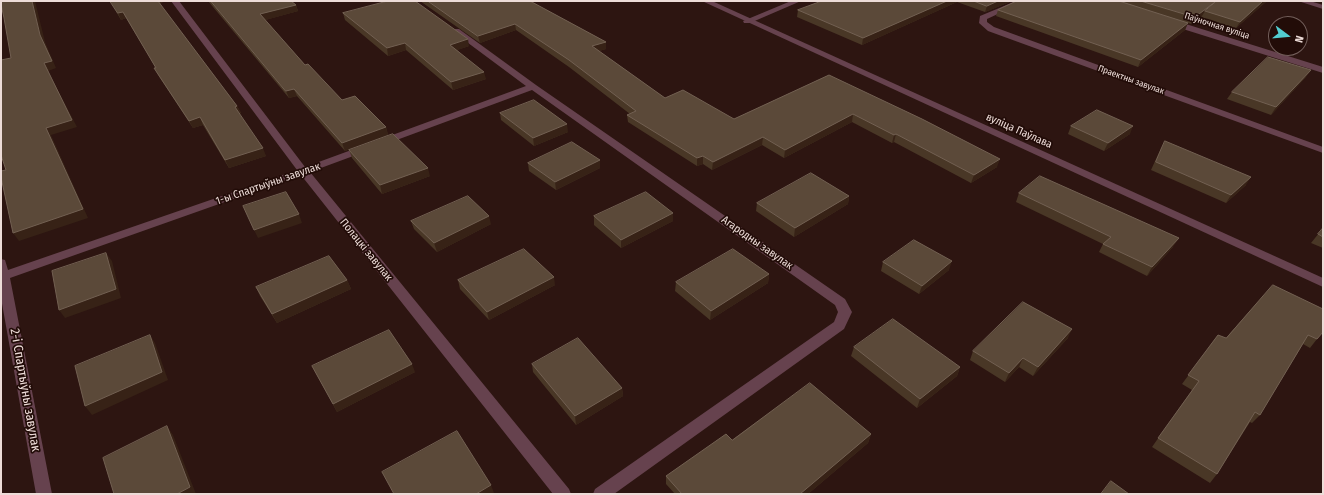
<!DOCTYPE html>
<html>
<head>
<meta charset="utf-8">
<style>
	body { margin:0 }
	#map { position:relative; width:1324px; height:495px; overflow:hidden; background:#2d1511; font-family:"Fira Sans Condensed",sans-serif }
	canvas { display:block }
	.frame { position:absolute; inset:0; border:2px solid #eddcd8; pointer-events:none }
	.north { position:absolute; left:1268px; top:16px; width:40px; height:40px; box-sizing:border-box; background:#220c08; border:1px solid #735f5b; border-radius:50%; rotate:106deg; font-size:11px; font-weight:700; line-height:16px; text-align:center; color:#eddcd8 }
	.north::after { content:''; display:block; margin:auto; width:14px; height:18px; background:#52cdd0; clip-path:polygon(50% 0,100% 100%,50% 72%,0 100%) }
</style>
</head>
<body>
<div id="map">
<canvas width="1324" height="495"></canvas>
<div class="frame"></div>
<div class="north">N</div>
</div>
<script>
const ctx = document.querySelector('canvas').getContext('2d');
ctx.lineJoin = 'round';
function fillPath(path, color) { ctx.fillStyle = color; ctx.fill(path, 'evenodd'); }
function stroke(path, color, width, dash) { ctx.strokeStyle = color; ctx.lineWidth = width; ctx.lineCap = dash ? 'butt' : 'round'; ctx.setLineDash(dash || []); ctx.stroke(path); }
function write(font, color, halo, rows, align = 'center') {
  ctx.font = font + ' "Fira Sans Condensed",sans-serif'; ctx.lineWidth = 3.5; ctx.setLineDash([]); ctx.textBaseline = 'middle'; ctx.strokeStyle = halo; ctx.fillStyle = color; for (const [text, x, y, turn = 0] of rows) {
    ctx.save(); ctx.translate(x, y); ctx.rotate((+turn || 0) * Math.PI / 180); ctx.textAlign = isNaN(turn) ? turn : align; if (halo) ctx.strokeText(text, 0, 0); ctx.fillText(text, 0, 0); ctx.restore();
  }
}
const minor = new Path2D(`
	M 171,1 L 179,1 L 305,167 L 526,86 L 452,31 L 453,29 L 459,29 L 536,85 L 845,299 L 852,312 L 844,329 L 614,494 L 593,494 L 595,489 L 834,322 L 838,312 L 835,305 L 532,90 L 310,172 L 569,489 L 571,494 L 553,494 L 301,175 L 10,278 L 52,494 L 36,494 L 1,298 L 1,259 L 5,260 L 8,270 L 297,170 Z
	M 791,1 L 801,1 L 750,23 L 744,23 L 743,21 Z
	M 1016,1 L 1026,1 L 987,19 L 987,22 L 994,27 L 1323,147 L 1323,153 L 988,31 L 979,23 L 980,16 Z
	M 1298,1 L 1310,1 L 1323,5 L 1323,9 Z
	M 1167,20 L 1173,20 L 1323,67 L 1323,73 L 1167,24 Z`);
const tertiary = new Path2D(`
	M 702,1 L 712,1 L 1323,278 L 1323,287 Z`);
const wall = new Path2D(`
	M 110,1 L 164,1 L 160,4 L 237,106 L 241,113 L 239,114 L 266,156 L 229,168 L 203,125 L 193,128 L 158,75 L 154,68 L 156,68 L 126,18 L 121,20 Z
	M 208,1 L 291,1 L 296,5 L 298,11 L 265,20 L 305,65 L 342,100 L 386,127 L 388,135 L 345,151 L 297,96 L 289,98 Z
	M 420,1 L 530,1 L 606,42 L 606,49 L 599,51 L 665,98 L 734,119 L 829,75 L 997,167 L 971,183 L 894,142 L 892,143 L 852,122 L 784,158 L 762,145 L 712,170 L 703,164 L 697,166 L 628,122 L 627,115 L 630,114 L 569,67 L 516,30 L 480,43 Z
	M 822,1 L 1012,1 L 985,12 L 957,2 L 862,45 L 797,17 L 798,10 Z
	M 1017,1 L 1213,1 L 1215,2 L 1215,3 L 1267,1 L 1236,28 L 1201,18 L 1202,16 L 1192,24 L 1188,23 L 1185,30 L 1138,67 L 996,16 L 998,10 Z
	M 343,13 L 469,46 L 457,50 L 486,79 L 453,90 L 406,50 L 388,56 L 345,20 Z
	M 1306,77 L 1271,115 L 1227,99 L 1232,92 Z
	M 500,113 L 568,132 L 534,146 L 501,120 Z
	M 1071,126 L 1130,134 L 1104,151 L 1068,134 Z
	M 1165,141 L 1246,185 L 1226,203 L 1151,170 L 1161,148 Z
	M 349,150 L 430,176 L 382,194 L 352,158 Z
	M 600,160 L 600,168 L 556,190 L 529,171 L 528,163 Z
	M 1019,193 L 1173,247 L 1147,276 L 1099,252 L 1103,244 L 1016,202 Z
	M 849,196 L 848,204 L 794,237 L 756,211 L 757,203 Z
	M 594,216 L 673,221 L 621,248 L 594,225 Z
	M 411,221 L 491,224 L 437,252 L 414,229 Z
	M 1323,228 L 1323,248 L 1311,243 Z
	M 883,262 L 949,270 L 919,294 L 881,271 Z
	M 769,274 L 768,283 L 710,320 L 675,291 L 676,282 Z
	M 347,280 L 351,289 L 277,323 L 260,296 L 256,287 Z
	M 458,280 L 555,285 L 489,320 L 460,289 Z
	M 1273,285 L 1317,339 L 1310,348 L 1303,344 L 1260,415 L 1252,423 L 1250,422 L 1217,474 L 1210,483 L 1152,447 L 1192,390 L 1182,384 L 1218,335 L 1226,338 Z
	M 1068,338 L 1033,376 L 1019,367 L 1005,382 L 970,360 L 973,351 Z
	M 854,347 L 960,367 L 957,376 L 917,408 L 851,356 Z
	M 532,364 L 622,388 L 623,396 L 576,425 L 533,372 Z
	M 312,366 L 415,372 L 337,412 Z
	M 871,434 L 868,443 L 808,494 L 675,494 L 666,484 L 666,476 L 732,440 Z`);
const shadedWall = new Path2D(`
	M 32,1 L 35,1 L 45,42 L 56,68 L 48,71 L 77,127 L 51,135 L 88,218 L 19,241 L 13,233 L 46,128 L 40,35 Z
	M 157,1 L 164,1 L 159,5 Z
	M 947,1 L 958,1 L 957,2 L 862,45 L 863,38 Z
	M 998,1 L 1012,1 L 985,12 L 987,6 Z
	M 1263,1 L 1267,1 L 1236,28 L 1240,22 Z
	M 1215,2 L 1212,8 L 1205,11 L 1202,16 L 1192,24 L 1195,17 Z
	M 296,5 L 298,11 L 262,21 L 260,14 Z
	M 123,12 L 126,18 L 121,20 L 118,13 Z
	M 1188,23 L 1185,30 L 1138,67 L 1141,60 Z
	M 515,24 L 516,30 L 480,43 L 478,36 Z
	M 468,39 L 469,46 L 452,52 L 450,45 Z
	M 606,42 L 606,49 L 592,53 L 592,46 Z
	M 405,43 L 406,50 L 388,56 L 387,48 Z
	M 1311,70 L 1306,77 L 1271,115 L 1276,107 Z
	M 484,72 L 486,79 L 453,90 L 451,82 Z
	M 294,89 L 297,96 L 289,98 L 286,91 Z
	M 237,106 L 241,113 L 238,114 L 235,107 Z
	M 853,114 L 852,122 L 784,158 L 785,150 Z
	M 200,117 L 203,125 L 193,128 L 189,121 Z
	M 567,124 L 568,132 L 534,146 L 533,138 Z
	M 1133,126 L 1130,134 L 1104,151 L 1108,143 Z
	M 386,127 L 388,135 L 345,151 L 342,143 Z
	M 896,134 L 894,142 L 892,143 L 894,135 Z
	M 763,137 L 762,145 L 712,170 L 713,162 Z
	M 263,148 L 266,156 L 229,168 L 225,160 Z
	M 703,156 L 703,164 L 697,166 L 697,158 Z
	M 1000,159 L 997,167 L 971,183 L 974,175 Z
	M 600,160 L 600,168 L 556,190 L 555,182 Z
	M 428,168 L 430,176 L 382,194 L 380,185 Z
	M 1251,177 L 1246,185 L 1226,203 L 1231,195 Z
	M 849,196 L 848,204 L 794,237 L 795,228 Z
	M 673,213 L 673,221 L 621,248 L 621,240 Z
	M 299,214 L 302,223 L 258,238 L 254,230 Z
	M 489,216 L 491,224 L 437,252 L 434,243 Z
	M 1179,238 L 1173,247 L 1147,276 L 1152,267 Z
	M 106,253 L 112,261 L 121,298 L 65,318 L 59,310 Z
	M 952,261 L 949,270 L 919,294 L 922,286 Z
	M 769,274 L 768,283 L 710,320 L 711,311 Z
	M 554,277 L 555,285 L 489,320 L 487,312 Z
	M 347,280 L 351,289 L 277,323 L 272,314 Z
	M 1072,329 L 1068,338 L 1033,376 L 1038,367 Z
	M 150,335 L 155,343 L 168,380 L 92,415 L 85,406 Z
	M 1023,358 L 1019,367 L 1005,382 L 1009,373 Z
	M 412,364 L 415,372 L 337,412 L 333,404 Z
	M 960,367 L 957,376 L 917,408 L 920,399 Z
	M 622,388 L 623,396 L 576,425 L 575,416 Z
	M 167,426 L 173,435 L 196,494 L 177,494 Z
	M 871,434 L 868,443 L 808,494 L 800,494 Z
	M 491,485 L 494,493 L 492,494 L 476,494 Z`);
const building = new Path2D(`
	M 1,1 L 32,1 L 40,35 L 52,61 L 44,63 L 72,120 L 46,128 L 83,209 L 13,233 L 1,177 L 1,171 L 6,170 L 1,155 L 1,60 L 11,58 L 4,18 L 1,4 Z
	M 110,1 L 158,1 L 237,106 L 235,107 L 263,148 L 225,160 L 200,117 L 189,121 L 154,68 L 156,68 L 123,12 L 118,13 Z
	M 211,1 L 291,1 L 296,5 L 260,14 L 305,65 L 308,64 L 342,100 L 355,96 L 386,127 L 342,143 L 294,89 L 286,91 Z
	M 388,1 L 415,1 L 468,39 L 450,45 L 484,72 L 451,82 L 405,43 L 387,48 L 343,13 Z
	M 428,1 L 530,1 L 606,42 L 592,46 L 665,98 L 683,90 L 734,119 L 829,75 L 922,119 L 1000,159 L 974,175 L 896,134 L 894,135 L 853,114 L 785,150 L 763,137 L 713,162 L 703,156 L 697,158 L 627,115 L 636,111 L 569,60 L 515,24 L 478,36 Z
	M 822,1 L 947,1 L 863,38 L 798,10 Z
	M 974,1 L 998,1 L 987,6 Z
	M 1017,1 L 1119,1 L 1188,23 L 1141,60 L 998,10 Z
	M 1141,1 L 1213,1 L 1215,2 L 1195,17 Z
	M 1217,1 L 1263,1 L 1240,22 L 1205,11 Z
	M 1268,57 L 1311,70 L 1276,107 L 1232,92 Z
	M 534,100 L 567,124 L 533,138 L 500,113 Z
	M 1097,110 L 1133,126 L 1108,143 L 1071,126 Z
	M 393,134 L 428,168 L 380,185 L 349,150 Z
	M 1165,141 L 1251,177 L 1231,195 L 1156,162 Z
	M 572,142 L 600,160 L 555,182 L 528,163 Z
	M 811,173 L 849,196 L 795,228 L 757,203 Z
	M 1040,176 L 1179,238 L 1152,267 L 1103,244 L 1111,237 L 1019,193 Z
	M 286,192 L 299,214 L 254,230 L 243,206 Z
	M 646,192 L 673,213 L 621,240 L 594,216 Z
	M 468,196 L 489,216 L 434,243 L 411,221 Z
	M 1323,228 L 1323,237 L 1318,234 Z
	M 914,240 L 952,261 L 922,286 L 883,262 Z
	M 524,249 L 554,277 L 487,312 L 458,280 Z
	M 733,249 L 769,274 L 711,311 L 676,282 Z
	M 106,253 L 116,289 L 59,310 L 52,271 Z
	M 329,256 L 347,280 L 272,314 L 256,287 Z
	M 1273,285 L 1323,309 L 1323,332 L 1317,339 L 1308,335 L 1260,415 L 1255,412 L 1217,474 L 1158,438 L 1199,381 L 1188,375 L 1218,335 L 1226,338 Z
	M 1023,302 L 1072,329 L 1038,367 L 1023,358 L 1009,373 L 973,351 Z
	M 893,319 L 960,367 L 920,399 L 854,347 Z
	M 389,330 L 412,364 L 333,404 L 312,366 Z
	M 150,335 L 162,372 L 85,406 L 75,366 Z
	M 578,338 L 622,388 L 575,416 L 532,364 Z
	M 810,383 L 871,434 L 800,494 L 682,494 L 666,476 L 726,434 L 732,440 Z
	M 167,426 L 190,487 L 177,494 L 114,494 L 103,458 Z
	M 457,431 L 491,485 L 476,494 L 394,494 L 382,472 Z
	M 1111,481 L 1129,494 L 1101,494 Z`);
const farStreetnames = [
	["Паўночная вуліца",1217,26,18],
	["Праектны завулак",1131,80,20]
];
const streetNames = [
	["вуліца Паўлава",1019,131,24],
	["1-ы Спартыўны завулак",268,184,-19],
	["Агародны завулак",757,243,35],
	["Полацкі завулак",366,250,51]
];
const nearStreetnames = [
	["2-і Спартыўны завулак",25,390,80]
];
fillPath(minor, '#66424e');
fillPath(tertiary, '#66424e');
fillPath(wall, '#493726');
fillPath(shadedWall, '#372216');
fillPath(building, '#5b4939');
stroke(building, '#726052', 1);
write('9px', '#eddcd8', '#220c08', farStreetnames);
write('11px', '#eddcd8', '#220c08', streetNames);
write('13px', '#eddcd8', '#220c08', nearStreetnames);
</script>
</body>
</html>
